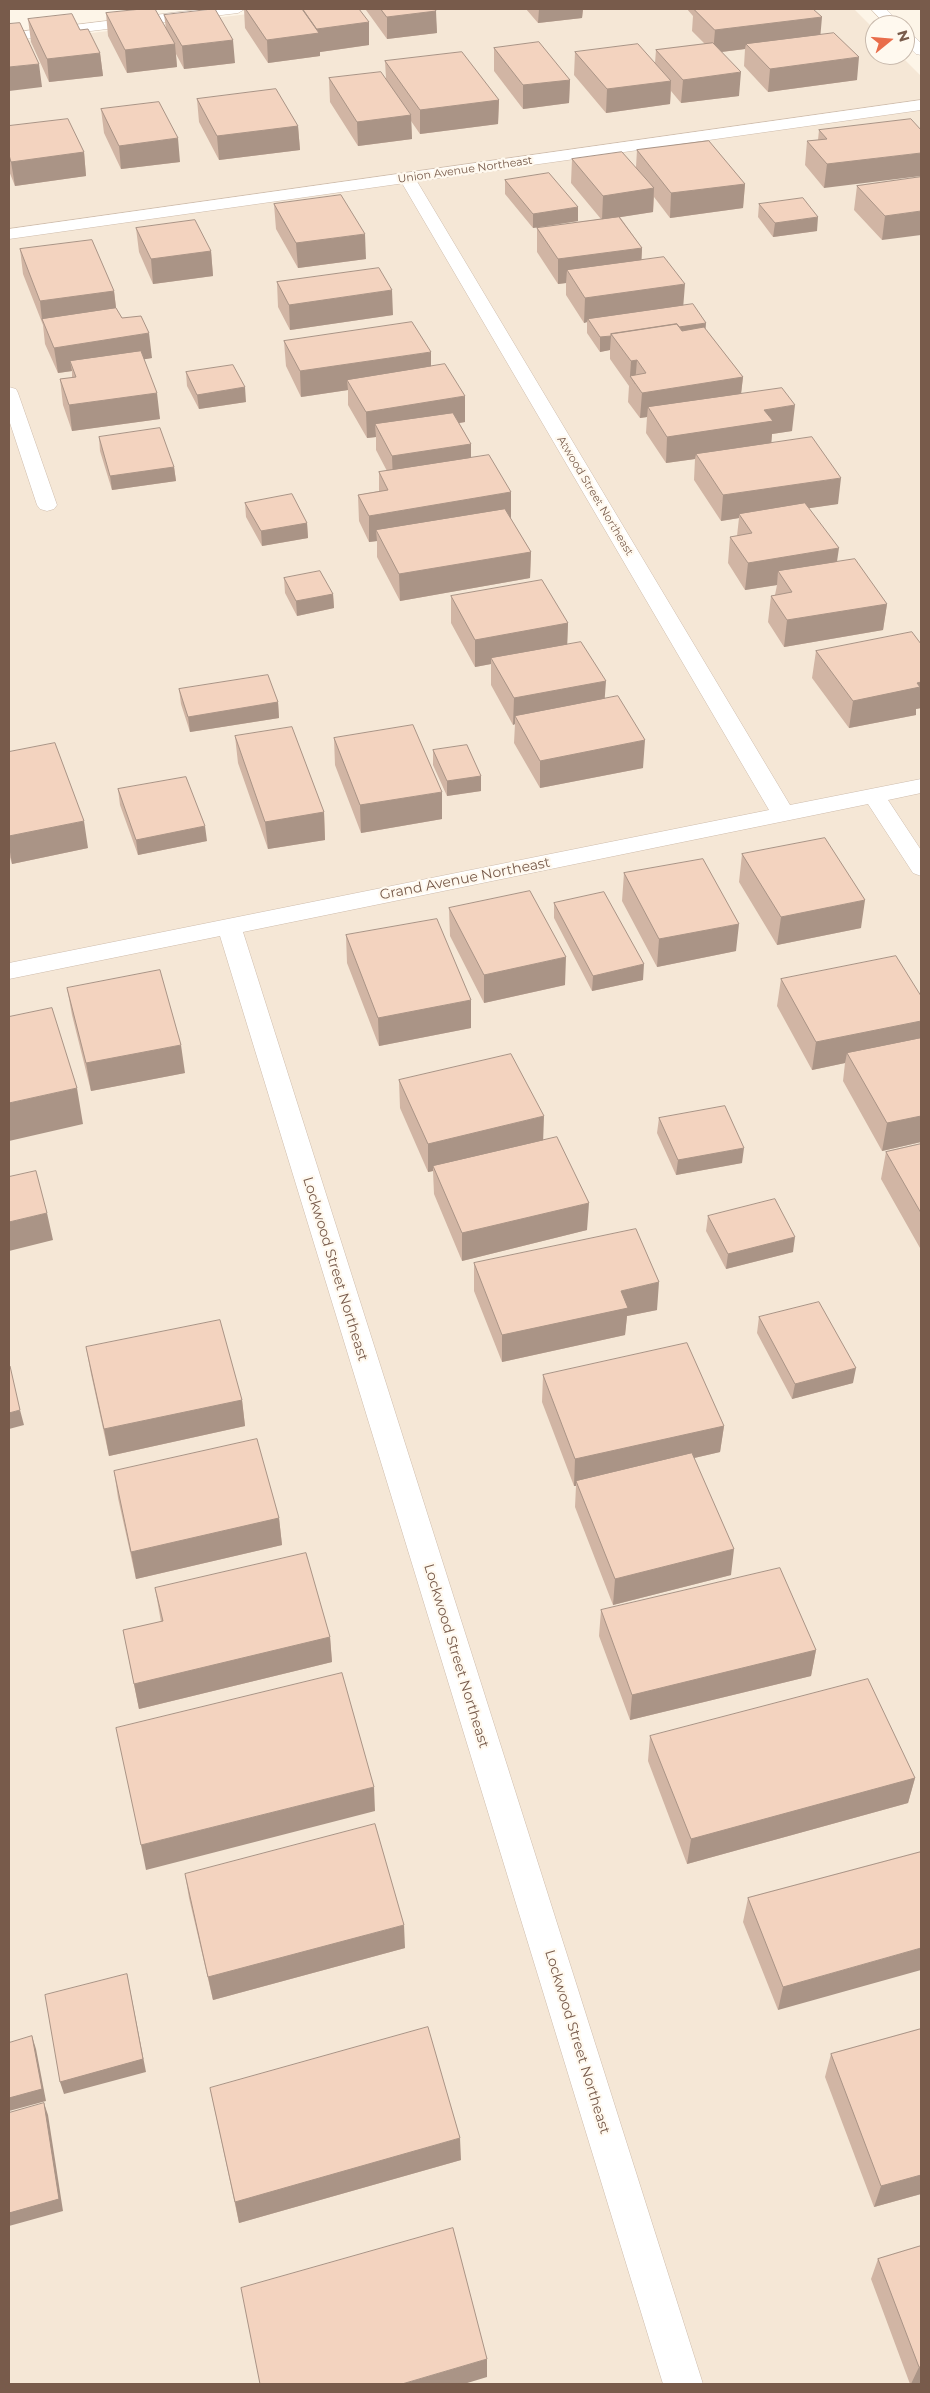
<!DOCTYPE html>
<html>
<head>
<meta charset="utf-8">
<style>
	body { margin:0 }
	#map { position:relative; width:930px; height:2393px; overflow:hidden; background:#fdf5e8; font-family:Montserrat,sans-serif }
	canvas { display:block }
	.frame { position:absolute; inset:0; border:10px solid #785b4b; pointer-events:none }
	.north { position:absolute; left:865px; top:15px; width:50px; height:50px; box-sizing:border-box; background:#fff9ef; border:1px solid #c9baad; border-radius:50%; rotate:73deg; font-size:14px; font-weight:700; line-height:20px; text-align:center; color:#785b4b }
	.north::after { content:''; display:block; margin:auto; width:18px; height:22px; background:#e96d4b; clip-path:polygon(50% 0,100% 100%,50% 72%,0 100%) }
</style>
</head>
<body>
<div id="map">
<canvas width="930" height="2393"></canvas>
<div class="frame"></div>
<div class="north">N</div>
</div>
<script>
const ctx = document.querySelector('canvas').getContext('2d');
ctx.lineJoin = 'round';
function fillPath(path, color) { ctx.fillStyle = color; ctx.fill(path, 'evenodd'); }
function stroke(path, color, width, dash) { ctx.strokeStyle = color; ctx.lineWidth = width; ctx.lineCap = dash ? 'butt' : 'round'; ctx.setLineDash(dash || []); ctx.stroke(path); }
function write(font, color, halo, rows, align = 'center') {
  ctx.font = font + ' Montserrat,sans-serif'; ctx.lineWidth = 4.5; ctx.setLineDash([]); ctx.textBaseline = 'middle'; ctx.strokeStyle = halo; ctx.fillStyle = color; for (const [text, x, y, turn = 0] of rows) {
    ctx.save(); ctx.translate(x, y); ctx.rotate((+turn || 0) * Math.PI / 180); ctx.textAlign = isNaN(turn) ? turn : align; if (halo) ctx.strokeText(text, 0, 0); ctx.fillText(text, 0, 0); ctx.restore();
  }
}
const residential = new Path2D(`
	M 289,9 L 854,9 L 875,30 L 875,55 L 900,55 L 921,76 L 921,2384 L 9,2384 L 9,43 Z`);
const service = new Path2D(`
	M 204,9 L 245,9 L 238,13 L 9,41 L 9,33 Z`);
const minor = new Path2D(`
	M 407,173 L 413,175 L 415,178 L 790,805 L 921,779 L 921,793 L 888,800 L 921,850 L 921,876 L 913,873 L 868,804 L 243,932 L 703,2384 L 663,2384 L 220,936 L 9,979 L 9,963 L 769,810 L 399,178 L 401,175 Z
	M 9,387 L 16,389 L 18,393 L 57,505 L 54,509 L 47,511 L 40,509 L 37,505 L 9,420 Z`);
const tertiary = new Path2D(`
	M 871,9 L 886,9 L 902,25 L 886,25 Z
	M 905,31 L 910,32 L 921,43 L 921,55 L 916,54 L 905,43 Z
	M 921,100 L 921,110 L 9,239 L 9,229 Z`);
const wall = new Path2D(`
	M 244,9 L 359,9 L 369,45 L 320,52 L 320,56 L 268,63 L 245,28 Z
	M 366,9 L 435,9 L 437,33 L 387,39 L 366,10 Z
	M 526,9 L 583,9 L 582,18 L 538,23 Z
	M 687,9 L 813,9 L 820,34 L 857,80 L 768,92 L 744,66 L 745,49 L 721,52 L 739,96 L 681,103 L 671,91 L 670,104 L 606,113 L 574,75 L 575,52 L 655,63 L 656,50 L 705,44 L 692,31 L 693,16 Z
	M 106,13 L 166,28 L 164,15 L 235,63 L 184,69 L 176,54 L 177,67 L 127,73 L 108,36 Z
	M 28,19 L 80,30 L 100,53 L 103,76 L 49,82 L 31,42 Z
	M 494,48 L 570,80 L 569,103 L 523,109 L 494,71 Z
	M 385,61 L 499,100 L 498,124 L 420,134 L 411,121 L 412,139 L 358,146 L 330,102 L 329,78 L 386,78 Z
	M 197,99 L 298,126 L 300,150 L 219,160 L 199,122 Z
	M 101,109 L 180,162 L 121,169 L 104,133 Z
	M 9,126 L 84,152 L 86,176 L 15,186 L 9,171 Z
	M 819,130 L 921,130 L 824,188 L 805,165 L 807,141 L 818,140 Z
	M 637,150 L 745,184 L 743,208 L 670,218 L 654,197 L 653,212 L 620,217 L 642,248 L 641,260 L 706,330 L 743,377 L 741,393 L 792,431 L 772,434 L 771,443 L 838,504 L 809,508 L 837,562 L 887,604 L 883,630 L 784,647 L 768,622 L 771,596 L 775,595 L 777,585 L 745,590 L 728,563 L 730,537 L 737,536 L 739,518 L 721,521 L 694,480 L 695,459 L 666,463 L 646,433 L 647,417 L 640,418 L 628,402 L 629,386 L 610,359 L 610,350 L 600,352 L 587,333 L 587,322 L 584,323 L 566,295 L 566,283 L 558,284 L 537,252 L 537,228 L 601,219 L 571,183 L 572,159 L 636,167 Z
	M 921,177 L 882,240 L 854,210 L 857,186 Z
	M 505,180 L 578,221 L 533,228 L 505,194 Z
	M 274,204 L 366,259 L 298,268 L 276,229 Z
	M 759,204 L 817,231 L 773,237 L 758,217 Z
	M 136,228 L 211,251 L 213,276 L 153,284 L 139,252 Z
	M 20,249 L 114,291 L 116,308 L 122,318 L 152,358 L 144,359 L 160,419 L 72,431 L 63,405 L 60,379 L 72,378 L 72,371 L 58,373 L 45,344 L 43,325 L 23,274 Z
	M 277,282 L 393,315 L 290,330 L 278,307 Z
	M 284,341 L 431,366 L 465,422 L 459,423 L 471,444 L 471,458 L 511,519 L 531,552 L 530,578 L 400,601 L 377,557 L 377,541 L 369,542 L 359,521 L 358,495 L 379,491 L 379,472 L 387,471 L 376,450 L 376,437 L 367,438 L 348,405 L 348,390 L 301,397 L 286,366 Z
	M 186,372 L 246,402 L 199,409 L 187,386 Z
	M 99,437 L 174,467 L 176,481 L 112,490 L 100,451 Z
	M 245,503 L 307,523 L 308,538 L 262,546 L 246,517 Z
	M 284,578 L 333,594 L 334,608 L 297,616 L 285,593 Z
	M 451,596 L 568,623 L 567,644 L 605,698 L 643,768 L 540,788 L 514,743 L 515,724 L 513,725 L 491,685 L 491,664 L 475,667 L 451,623 Z
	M 921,644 L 921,708 L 916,709 L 916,715 L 849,728 L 812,678 L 816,651 Z
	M 179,689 L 278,702 L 279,718 L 190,732 L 181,704 Z
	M 235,736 L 324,812 L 325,840 L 268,849 L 238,763 Z
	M 334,738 L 442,819 L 361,833 L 335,765 Z
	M 433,750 L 481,776 L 481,791 L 447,796 L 433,765 Z
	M 9,752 L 88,848 L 12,864 L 9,854 Z
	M 118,789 L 207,841 L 138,855 L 120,805 Z
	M 742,854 L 861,928 L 777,945 L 739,882 Z
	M 624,873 L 736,951 L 657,967 L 622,901 Z
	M 554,903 L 643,980 L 592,991 L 554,918 Z
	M 449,908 L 565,985 L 484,1003 L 450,936 Z
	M 346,935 L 471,1028 L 379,1046 L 347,963 Z
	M 781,979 L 921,996 L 921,1142 L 882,1151 L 843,1081 L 845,1063 L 812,1070 L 777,1006 Z
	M 67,988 L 185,1073 L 91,1091 L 72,1015 Z
	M 399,1080 L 543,1140 L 587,1230 L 462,1261 L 434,1194 L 433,1171 L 428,1172 L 400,1108 Z
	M 659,1118 L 742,1163 L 676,1175 L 657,1133 Z
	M 921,1144 L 921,1248 L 920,1248 L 881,1179 L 886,1152 Z
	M 708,1216 L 793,1252 L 726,1269 L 706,1231 Z
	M 474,1263 L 657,1310 L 627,1316 L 625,1335 L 502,1362 L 474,1291 Z
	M 759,1317 L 853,1383 L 792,1399 L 757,1333 Z
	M 86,1347 L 242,1400 L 245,1426 L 109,1456 L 91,1374 Z
	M 543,1375 L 724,1426 L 720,1452 L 694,1458 L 731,1575 L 613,1605 L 575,1507 L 576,1486 L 574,1486 L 542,1402 Z
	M 114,1471 L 279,1518 L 282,1545 L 136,1579 L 118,1498 Z
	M 155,1588 L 330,1637 L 332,1662 L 139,1709 L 123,1630 L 161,1622 Z
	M 601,1610 L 816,1650 L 811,1676 L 630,1720 L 599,1636 Z
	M 650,1736 L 915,1778 L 908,1803 L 687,1864 L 648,1761 Z
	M 921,1852 L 778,2010 L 743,1922 L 748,1898 Z
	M 185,1874 L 405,1948 L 213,2000 L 189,1898 Z
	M 921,2029 L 921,2194 L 874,2207 L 825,2077 L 831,2054 Z
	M 210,2088 L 461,2160 L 239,2223 Z
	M 921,2246 L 921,2383 L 917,2384 L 910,2384 L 871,2279 L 878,2259 Z`);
const shadedWall = new Path2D(`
	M 539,9 L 583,9 L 582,18 L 538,23 Z
	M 436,11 L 437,33 L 387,39 L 387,17 Z
	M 822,17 L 820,40 L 746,44 L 745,49 L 713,53 L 715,30 Z
	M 369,22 L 369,45 L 320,52 L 320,56 L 268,63 L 267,40 L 317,33 L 317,29 Z
	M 233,40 L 235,63 L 184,69 L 182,46 Z
	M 175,44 L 177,67 L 127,73 L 125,50 Z
	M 100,53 L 103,76 L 49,82 L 47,59 Z
	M 859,57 L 857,80 L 768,92 L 770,69 Z
	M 39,64 L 42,87 L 9,91 L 9,67 Z
	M 741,72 L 739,96 L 681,103 L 683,80 Z
	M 570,80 L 569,103 L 523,109 L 523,85 Z
	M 671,81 L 670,104 L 606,113 L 607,89 Z
	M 499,100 L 498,124 L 420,134 L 420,110 Z
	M 411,115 L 412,139 L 358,146 L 357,122 Z
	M 298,126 L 300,150 L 219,160 L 217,136 Z
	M 178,138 L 180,162 L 121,169 L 119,146 Z
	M 84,152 L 86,176 L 15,186 L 11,162 Z
	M 921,153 L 921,176 L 824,188 L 827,164 Z
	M 745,184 L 743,208 L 670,218 L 671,193 Z
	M 654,188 L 653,212 L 602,220 L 603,196 Z
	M 578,207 L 578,221 L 533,228 L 533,214 Z
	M 921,211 L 921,235 L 882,240 L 885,216 Z
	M 818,217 L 817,231 L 773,237 L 775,223 Z
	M 365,234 L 366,259 L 298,268 L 296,243 Z
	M 642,248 L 641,273 L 567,270 L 566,283 L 558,284 L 558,259 Z
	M 211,251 L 213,276 L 153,284 L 151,259 Z
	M 685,284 L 683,309 L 588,319 L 587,322 L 584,323 L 585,298 Z
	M 392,290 L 393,315 L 290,330 L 289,305 Z
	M 114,291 L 117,316 L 42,320 L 40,301 Z
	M 706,323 L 705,337 L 612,336 Z
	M 149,333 L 152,358 L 74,371 L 70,361 L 72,371 L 58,373 L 54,348 Z
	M 611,336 L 610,350 L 600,352 L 600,337 Z
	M 431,352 L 431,377 L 347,380 L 348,390 L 301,397 L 300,371 Z
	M 637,360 L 635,384 L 630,376 L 631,361 Z
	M 743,377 L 740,403 L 648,407 L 647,417 L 640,418 L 642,393 Z
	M 245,387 L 246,402 L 199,409 L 197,395 Z
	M 157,393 L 160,419 L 72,431 L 69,405 Z
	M 465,396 L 465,422 L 381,436 L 375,424 L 376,437 L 367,438 L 366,412 Z
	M 795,405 L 792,431 L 772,434 L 771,447 L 696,454 L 695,459 L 666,463 L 667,437 L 764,410 Z
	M 471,444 L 471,470 L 393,482 L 392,456 Z
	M 174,467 L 176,481 L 112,490 L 110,476 Z
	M 841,478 L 838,504 L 742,518 L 739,514 L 739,518 L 721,521 L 723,495 Z
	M 511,492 L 511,519 L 376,530 L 377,541 L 369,542 L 369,516 Z
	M 307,523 L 308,538 L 262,546 L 261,531 Z
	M 839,548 L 835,575 L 778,571 L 777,585 L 745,590 L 748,563 Z
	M 531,552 L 530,578 L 400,601 L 399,574 Z
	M 333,594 L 334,608 L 297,616 L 296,601 Z
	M 887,604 L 883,630 L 784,647 L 787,620 Z
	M 568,623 L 567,650 L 491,658 L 491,664 L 475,667 L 475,640 Z
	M 606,681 L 604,708 L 515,716 L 515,724 L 513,725 L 514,698 Z
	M 921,682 L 921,708 L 916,709 L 916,715 L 849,728 L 853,701 Z
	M 278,702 L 279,718 L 190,732 L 188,717 Z
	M 645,740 L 643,768 L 540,788 L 540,761 Z
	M 481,776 L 481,791 L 447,796 L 447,781 Z
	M 442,792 L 442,819 L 361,833 L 360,805 Z
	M 324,812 L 325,840 L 268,849 L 265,822 Z
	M 84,821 L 88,848 L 12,864 L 9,846 L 9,836 Z
	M 205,826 L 207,841 L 138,855 L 136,840 Z
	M 865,900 L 861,928 L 777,945 L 781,917 Z
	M 739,924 L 736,951 L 657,967 L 659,939 Z
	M 566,957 L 565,985 L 484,1003 L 484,975 Z
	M 644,964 L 643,980 L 592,991 L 593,976 Z
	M 471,1000 L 471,1028 L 379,1046 L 378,1018 Z
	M 921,1021 L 921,1047 L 847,1053 L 845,1063 L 812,1070 L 816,1042 Z
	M 181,1045 L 185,1073 L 91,1091 L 86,1063 Z
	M 77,1088 L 83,1124 L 9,1141 L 9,1103 Z
	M 544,1116 L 543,1144 L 433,1166 L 433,1171 L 428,1172 L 428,1144 Z
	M 921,1116 L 921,1142 L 882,1151 L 887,1123 Z
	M 744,1148 L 742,1163 L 676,1175 L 678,1160 Z
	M 589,1203 L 587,1230 L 462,1261 L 462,1233 Z
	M 47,1213 L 53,1240 L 9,1251 L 9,1222 Z
	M 795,1237 L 793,1252 L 726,1269 L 728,1254 Z
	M 659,1282 L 657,1310 L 627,1316 L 625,1335 L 502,1362 L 502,1335 L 621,1291 Z
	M 856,1368 L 853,1383 L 792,1399 L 795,1384 Z
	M 242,1400 L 245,1426 L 109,1456 L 104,1429 Z
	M 20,1410 L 24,1425 L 9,1429 L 9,1413 Z
	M 724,1426 L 720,1452 L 578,1485 L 576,1481 L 576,1486 L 574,1486 L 575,1459 Z
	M 279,1518 L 282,1545 L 136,1579 L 131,1552 Z
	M 734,1549 L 731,1575 L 613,1605 L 615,1579 Z
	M 330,1637 L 332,1662 L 139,1709 L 134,1684 Z
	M 816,1650 L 811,1676 L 630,1720 L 632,1695 Z
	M 915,1778 L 908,1803 L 687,1864 L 691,1839 Z
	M 374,1787 L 375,1811 L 146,1870 L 141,1845 Z
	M 404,1925 L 405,1948 L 213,2000 L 208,1977 Z
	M 921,1948 L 921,1970 L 778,2010 L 783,1987 Z
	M 127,1974 L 146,2072 L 64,2094 L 60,2082 Z
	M 32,2036 L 36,2049 L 46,2101 L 9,2111 L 9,2098 Z
	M 44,2103 L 48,2115 L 63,2211 L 9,2226 L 9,2213 Z
	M 460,2138 L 461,2160 L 239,2223 L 235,2202 Z
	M 921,2175 L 921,2194 L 874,2207 L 881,2186 Z
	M 487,2359 L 487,2377 L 464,2384 L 402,2384 Z
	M 919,2367 L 921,2367 L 921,2383 L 917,2384 L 911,2384 Z`);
const building = new Path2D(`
	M 142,9 L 155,9 L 175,44 L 125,50 L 106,13 Z
	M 215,9 L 233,40 L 182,46 L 164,15 Z
	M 246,9 L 302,9 L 319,33 L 267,40 Z
	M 303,9 L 359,9 L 369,22 L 317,29 Z
	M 381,9 L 435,9 L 436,11 L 387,17 Z
	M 694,9 L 813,9 L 822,17 L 715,30 Z
	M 72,14 L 80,30 L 88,29 L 100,53 L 47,59 L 28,19 Z
	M 20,23 L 39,64 L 9,67 L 9,24 Z
	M 834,33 L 859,57 L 770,69 L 746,44 Z
	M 539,42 L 570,80 L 523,85 L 494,48 Z
	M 713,43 L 741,72 L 683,80 L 656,50 Z
	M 638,44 L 671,81 L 607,89 L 575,52 Z
	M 462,52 L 499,100 L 420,110 L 385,61 Z
	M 381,72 L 411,115 L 357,122 L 329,78 Z
	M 276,89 L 298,126 L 217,136 L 197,99 Z
	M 159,102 L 178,138 L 119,146 L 101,109 Z
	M 68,119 L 84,152 L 11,162 L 9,155 L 9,126 Z
	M 911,119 L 921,130 L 921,153 L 827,164 L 807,141 L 827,139 L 819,130 Z
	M 709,141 L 745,184 L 671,193 L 637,150 Z
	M 622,152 L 654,188 L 603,196 L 572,159 Z
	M 549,173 L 578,207 L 533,214 L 505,180 Z
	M 921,177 L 921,211 L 885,216 L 857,186 Z
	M 341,195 L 365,234 L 296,243 L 274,204 Z
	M 803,198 L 818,217 L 775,223 L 759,204 Z
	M 619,217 L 642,248 L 558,259 L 537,228 Z
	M 195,220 L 211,251 L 151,259 L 136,228 Z
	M 92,240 L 114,291 L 40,301 L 20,249 Z
	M 664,257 L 685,284 L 585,298 L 567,270 Z
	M 379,268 L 392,290 L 289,305 L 277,282 Z
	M 693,304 L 706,323 L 679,327 L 677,324 L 611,334 L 611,336 L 600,337 L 588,319 Z
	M 116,308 L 122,318 L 141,316 L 149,333 L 54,348 L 42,319 Z
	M 412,322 L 431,352 L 300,371 L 284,341 Z
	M 677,324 L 682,331 L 704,327 L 743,377 L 642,393 L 630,376 L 646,373 L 637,360 L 631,361 L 611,334 Z
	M 141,351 L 157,393 L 69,405 L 60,379 L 76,377 L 70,361 Z
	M 445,364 L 465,396 L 366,412 L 347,380 Z
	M 233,365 L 245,387 L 197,395 L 186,372 Z
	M 782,388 L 795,405 L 764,410 L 773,421 L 667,437 L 648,407 Z
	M 453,413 L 471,444 L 392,456 L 375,424 Z
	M 160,428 L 174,467 L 110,476 L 99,437 Z
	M 812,437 L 841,478 L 723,495 L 696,454 Z
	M 489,455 L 511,492 L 369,516 L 358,495 L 388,490 L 379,472 Z
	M 292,494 L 307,523 L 261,531 L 245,503 Z
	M 805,503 L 839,548 L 748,563 L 730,537 L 752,533 L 739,514 Z
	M 505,509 L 531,552 L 399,574 L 376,530 Z
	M 855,559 L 887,604 L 787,620 L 771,596 L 792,592 L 778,571 Z
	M 320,571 L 333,594 L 296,601 L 284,578 Z
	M 542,580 L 568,623 L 475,640 L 451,596 Z
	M 912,632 L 921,644 L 921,682 L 917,683 L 920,687 L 853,701 L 816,651 Z
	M 581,642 L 606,681 L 514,698 L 491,658 Z
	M 268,675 L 278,702 L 188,717 L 179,689 Z
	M 618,696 L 645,740 L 540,761 L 515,716 Z
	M 413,725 L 442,792 L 360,805 L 334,738 Z
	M 292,727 L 324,812 L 265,822 L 235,736 Z
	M 55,743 L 84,821 L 9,836 L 9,752 Z
	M 467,745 L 481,776 L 447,781 L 433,750 Z
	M 186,777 L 205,826 L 136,840 L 118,789 Z
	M 825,838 L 865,900 L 781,917 L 742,854 Z
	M 703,859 L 739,924 L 659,939 L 624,873 Z
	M 530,891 L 566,957 L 484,975 L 449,908 Z
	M 604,892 L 644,964 L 593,976 L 554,903 Z
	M 437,919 L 471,1000 L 378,1018 L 346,935 Z
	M 896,956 L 921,996 L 921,1021 L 816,1042 L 781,979 Z
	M 160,970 L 181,1045 L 86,1063 L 67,988 Z
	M 52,1008 L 77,1088 L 9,1103 L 9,1017 Z
	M 921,1038 L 921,1116 L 887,1123 L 847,1053 Z
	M 511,1054 L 544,1116 L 428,1144 L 399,1080 Z
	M 725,1106 L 744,1148 L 678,1160 L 659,1118 Z
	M 557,1137 L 589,1203 L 462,1233 L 433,1166 Z
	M 921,1144 L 921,1213 L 886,1152 Z
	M 36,1171 L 47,1213 L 9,1222 L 9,1177 Z
	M 775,1199 L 795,1237 L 728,1254 L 708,1216 Z
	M 636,1229 L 659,1282 L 621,1291 L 628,1308 L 502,1335 L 474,1263 Z
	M 819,1302 L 856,1368 L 795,1384 L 759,1317 Z
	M 220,1320 L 242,1400 L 104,1429 L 86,1347 Z
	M 687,1343 L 724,1426 L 575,1459 L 543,1375 Z
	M 9,1366 L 10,1366 L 20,1410 L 9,1413 Z
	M 257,1439 L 279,1518 L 131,1552 L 114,1471 Z
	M 692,1453 L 734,1549 L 615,1579 L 576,1481 Z
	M 306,1553 L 330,1637 L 134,1684 L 123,1630 L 163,1621 L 155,1588 Z
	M 780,1568 L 816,1650 L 632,1695 L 601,1610 Z
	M 342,1673 L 374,1787 L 141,1845 L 116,1728 Z
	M 868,1679 L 915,1778 L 691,1839 L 650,1736 Z
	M 375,1824 L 404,1925 L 208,1977 L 185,1874 Z
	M 921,1852 L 921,1948 L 783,1987 L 748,1898 Z
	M 127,1974 L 143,2059 L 60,2082 L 45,1995 Z
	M 428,2027 L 460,2138 L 235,2202 L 210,2088 Z
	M 921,2029 L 921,2175 L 881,2186 L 831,2054 Z
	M 32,2036 L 42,2089 L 9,2098 L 9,2043 Z
	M 44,2103 L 59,2199 L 9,2213 L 9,2113 Z
	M 453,2228 L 487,2359 L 402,2384 L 260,2384 L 241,2288 Z
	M 921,2246 L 921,2367 L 919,2367 L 878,2259 Z`);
const farStreetnames = [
	["Union Avenue Northeast",465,170,-8],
	["Atwood Street Northeast",595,496,59]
];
const streetNames = [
	["Grand Avenue Northeast",465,879,-11],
	["Lockwood Street Northeast",335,1269,73],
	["Lockwood Street Northeast",456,1656,73],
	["Lockwood Street Northeast",577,2042,73]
];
fillPath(residential, '#f5e7d6');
stroke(service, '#cfbdad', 1);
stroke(minor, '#cfbdad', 1);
stroke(tertiary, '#cfbdad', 1);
fillPath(service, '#fff');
fillPath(minor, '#fff');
fillPath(tertiary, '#fff');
fillPath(wall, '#d1b5a4');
fillPath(shadedWall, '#aa9486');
fillPath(building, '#f3d3bf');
stroke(building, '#aa9486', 1);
write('11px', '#785b4b', '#fff9ef', farStreetnames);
write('14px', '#785b4b', '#fff9ef', streetNames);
</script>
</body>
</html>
